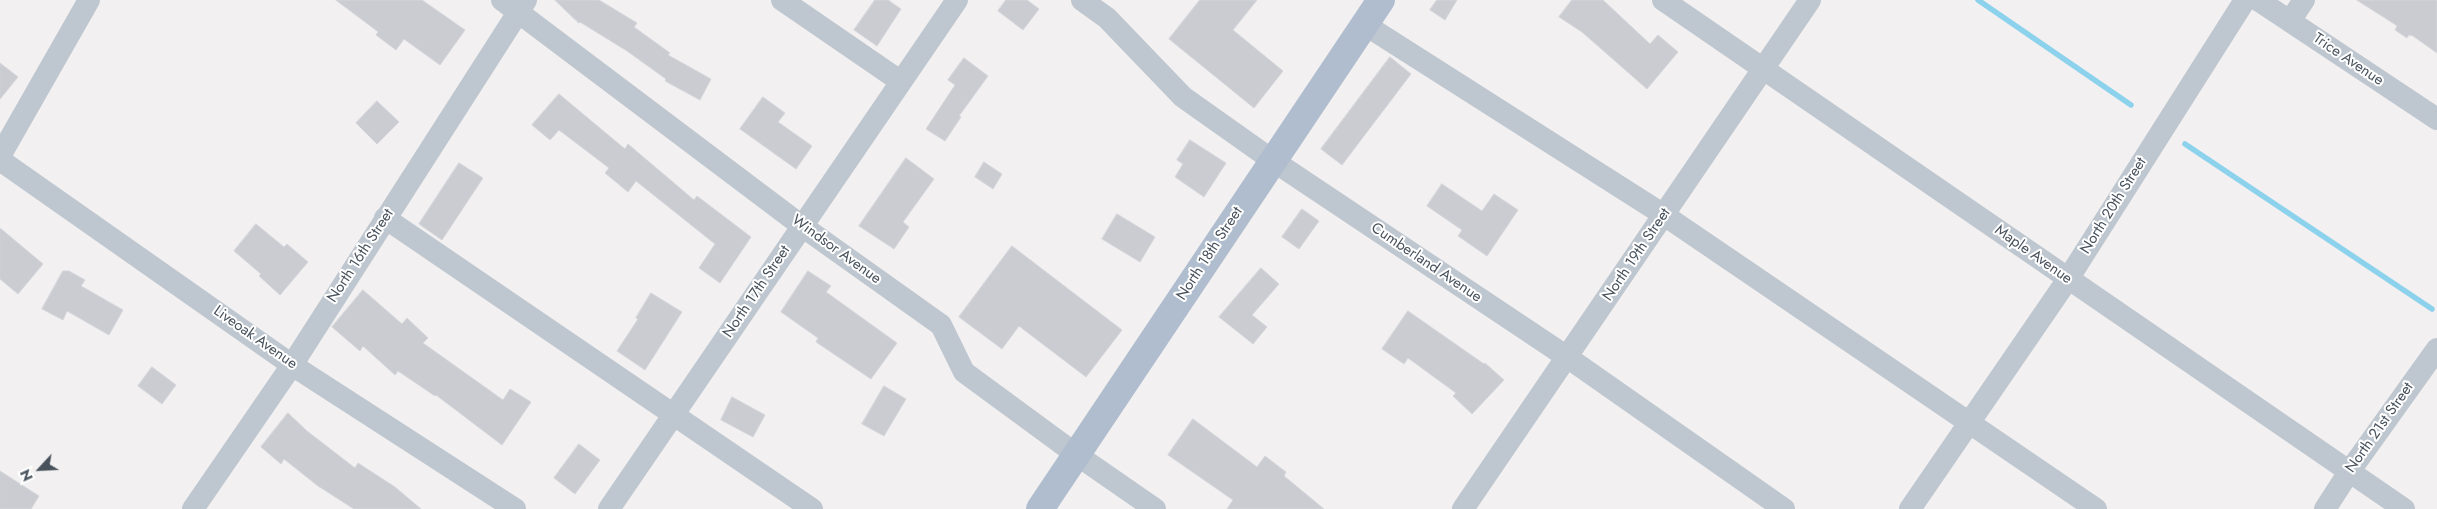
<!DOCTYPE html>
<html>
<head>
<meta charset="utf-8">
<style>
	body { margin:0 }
	#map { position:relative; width:2437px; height:509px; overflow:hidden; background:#f2f0f0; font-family:Jost,sans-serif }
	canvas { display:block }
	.north { position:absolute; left:15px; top:444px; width:50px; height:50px; -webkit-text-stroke:4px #fff; paint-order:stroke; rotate:245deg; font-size:14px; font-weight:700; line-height:20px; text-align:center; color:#48525d }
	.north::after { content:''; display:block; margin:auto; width:18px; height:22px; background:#48525d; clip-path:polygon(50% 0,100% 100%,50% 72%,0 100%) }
</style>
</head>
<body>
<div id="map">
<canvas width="2437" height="509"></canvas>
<div class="north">N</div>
</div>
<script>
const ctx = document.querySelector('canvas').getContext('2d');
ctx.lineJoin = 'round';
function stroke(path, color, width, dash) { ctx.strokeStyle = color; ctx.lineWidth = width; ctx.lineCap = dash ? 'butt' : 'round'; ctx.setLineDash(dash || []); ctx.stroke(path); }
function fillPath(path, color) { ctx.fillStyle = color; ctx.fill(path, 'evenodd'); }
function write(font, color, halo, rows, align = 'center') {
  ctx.font = font + ' Jost,sans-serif'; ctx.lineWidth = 4; ctx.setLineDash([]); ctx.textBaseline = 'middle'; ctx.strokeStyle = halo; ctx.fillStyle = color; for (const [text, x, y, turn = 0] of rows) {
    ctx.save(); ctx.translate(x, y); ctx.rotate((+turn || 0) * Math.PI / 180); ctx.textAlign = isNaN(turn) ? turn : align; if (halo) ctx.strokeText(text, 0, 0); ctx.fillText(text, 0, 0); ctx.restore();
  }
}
const stream = new Path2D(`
	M 1978,0 L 2131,105
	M 2185,144 L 2432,309`);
const building = new Path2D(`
	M 336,0 L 422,0 L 465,30 L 440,65 L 404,39 L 396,50 L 376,35 L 378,32 Z
	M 555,0 L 599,0 L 637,23 L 634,27 L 670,53 L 668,55 L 711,79 L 700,100 L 665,81 L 666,79 L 627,51 L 580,22 L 579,23 Z
	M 875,0 L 888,0 L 901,9 L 877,46 L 854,30 Z
	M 1006,0 L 1027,0 L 1039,9 L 1023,30 L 998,11 Z
	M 1200,0 L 1257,0 L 1233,30 L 1283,71 L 1254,108 L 1169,39 Z
	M 1437,0 L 1457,0 L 1445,20 L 1430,10 Z
	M 1572,0 L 1603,0 L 1650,44 L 1658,35 L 1678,52 L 1647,89 L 1582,32 L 1559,17 Z
	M 2357,0 L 2437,0 L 2437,53 L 2413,36 L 2409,35 L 2407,38 L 2395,30 L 2397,26 Z
	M 1390,57 L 1411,74 L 1342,165 L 1321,149 Z
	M 964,58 L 988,76 L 959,116 L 961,117 L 945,141 L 926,129 L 955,85 L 948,80 Z
	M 0,63 L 18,77 L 0,99 Z
	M 559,94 L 625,149 L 628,144 L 694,200 L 697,196 L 751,237 L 720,283 L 699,268 L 715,244 L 636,181 L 628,192 L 605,173 L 609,168 L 559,130 L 550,140 L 532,125 Z
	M 763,97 L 785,113 L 778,122 L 812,146 L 796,169 L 740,129 Z
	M 377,101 L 399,122 L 377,144 L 356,123 Z
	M 1190,140 L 1226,163 L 1204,197 L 1175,177 L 1183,164 L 1177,160 Z
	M 906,158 L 934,179 L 903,222 L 909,227 L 894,249 L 859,226 Z
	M 984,162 L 1002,174 L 993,189 L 975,177 Z
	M 459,163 L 483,178 L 442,240 L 419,224 Z
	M 1442,184 L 1482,211 L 1494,194 L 1518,210 L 1487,256 L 1458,236 L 1462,230 L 1427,206 Z
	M 1302,209 L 1319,221 L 1299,249 L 1282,237 Z
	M 1117,214 L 1155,237 L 1140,262 L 1102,239 Z
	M 256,224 L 284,247 L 287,244 L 308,262 L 280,295 L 259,276 L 261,274 L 234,251 Z
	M 0,228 L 43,264 L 18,294 L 0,279 Z
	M 1012,246 L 1122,330 L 1086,377 L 1019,326 L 1002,349 L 959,317 Z
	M 1261,268 L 1279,284 L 1252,315 L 1267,327 L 1253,344 L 1219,317 Z
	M 63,271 L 69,271 L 85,280 L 81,286 L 123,310 L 109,335 L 67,311 L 63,320 L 42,309 Z
	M 808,271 L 831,286 L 826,292 L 897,343 L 871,379 L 816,342 L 818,338 L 781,312 Z
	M 363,290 L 402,324 L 407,318 L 428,338 L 423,343 L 503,400 L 510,389 L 531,402 L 502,445 L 436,395 L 435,396 L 398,371 L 395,375 L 363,346 L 360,351 L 332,327 Z
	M 651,293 L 682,312 L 645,370 L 617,351 L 638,319 L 636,318 Z
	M 1408,311 L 1484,364 L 1485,363 L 1504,380 L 1472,414 L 1453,396 L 1456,393 L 1408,358 L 1404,364 L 1382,349 Z
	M 152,367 L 176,385 L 162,404 L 138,386 Z
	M 884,386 L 906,399 L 884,436 L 862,424 Z
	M 732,397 L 765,415 L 753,437 L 721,420 Z
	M 288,413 L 307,431 L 355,468 L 358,463 L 395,487 L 421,509 L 354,509 L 318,486 L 284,459 L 281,464 L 261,447 Z
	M 1193,419 L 1257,467 L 1265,456 L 1286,472 L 1284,476 L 1324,509 L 1227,509 L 1233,500 L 1168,455 Z
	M 579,444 L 600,460 L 575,494 L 554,478 Z
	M 0,471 L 39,496 L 31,509 L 0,509 Z`);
const minor = new Path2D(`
	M 502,0 L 802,226 L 941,325 L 964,372 L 1077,455 L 1155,509
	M 782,0 L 900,81
	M 1082,0 L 1107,18 L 1183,97 L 1272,160 L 1567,357 L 1784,509
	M 1663,0 L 2404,509
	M 2258,0 L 2437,119
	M 2290,21 L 2304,0
	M 1364,24 L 1664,215 L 2096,509
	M 0,156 L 89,0
	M 0,160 L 292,365 L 515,509
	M 385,218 L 812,509
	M 193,509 L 292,365 L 526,0
	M 609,509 L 957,0
	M 1463,509 L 1810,0
	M 1910,509 L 2068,279 L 2245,0
	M 2325,509 L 2349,472 L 2437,349`);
const major = new Path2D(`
	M 1040,509 L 1381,0`);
const streetNames = [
	["Trice Avenue",2348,60,34],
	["North 20th Street",2114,206,-58],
	["Windsor Avenue",836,250,36],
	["North 18th Street",1210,254,-57],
	["North 19th Street",1637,255,-56],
	["Maple Avenue",2033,255,35],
	["North 16th Street",361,256,-57],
	["Cumberland Avenue",1426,263,34],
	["North 17th Street",757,292,-56],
	["Liveoak Avenue",255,338,35],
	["North 21st Street",2380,428,-55]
];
stroke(stream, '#8cd2ec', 5.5);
fillPath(building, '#caccd2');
stroke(building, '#d4d6db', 1);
stroke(minor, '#bec6cf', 22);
stroke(major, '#b0bdce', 28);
write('15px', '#48525d', '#fff', streetNames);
</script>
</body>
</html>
